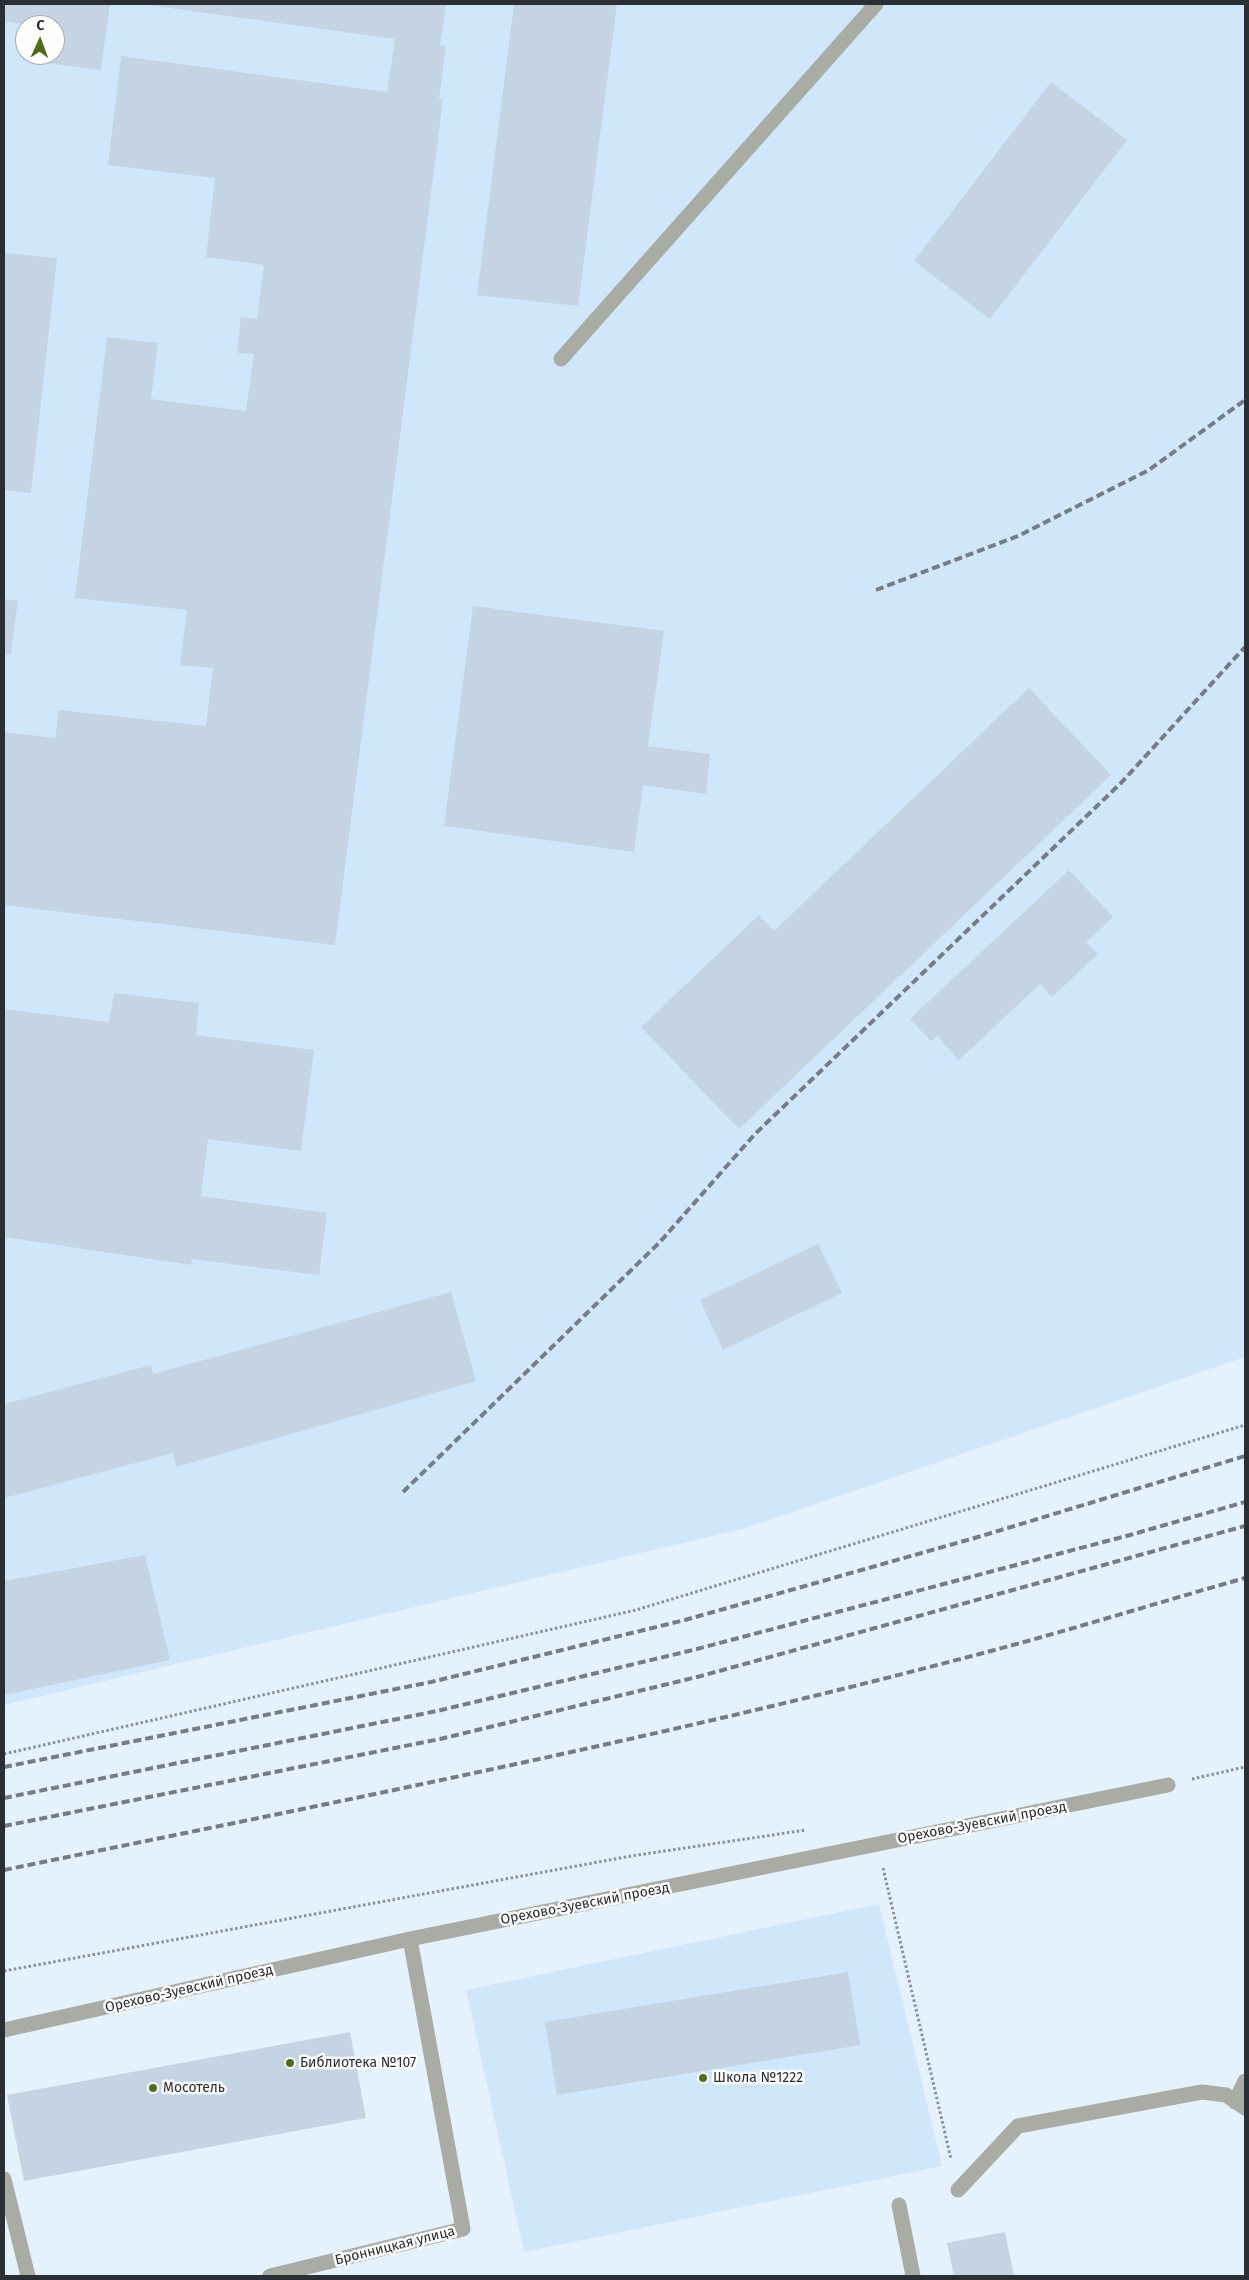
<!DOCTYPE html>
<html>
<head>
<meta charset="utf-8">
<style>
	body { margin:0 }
	#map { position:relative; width:1249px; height:2280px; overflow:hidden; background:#e5f1fd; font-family:"Fira Sans",sans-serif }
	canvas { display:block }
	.frame { position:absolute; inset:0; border:5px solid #2a2f35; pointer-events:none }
	.north { position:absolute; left:15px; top:15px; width:50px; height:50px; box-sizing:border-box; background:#fdfdfd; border:1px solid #a9abad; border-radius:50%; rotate:2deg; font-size:14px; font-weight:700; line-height:20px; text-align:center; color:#2a2f35 }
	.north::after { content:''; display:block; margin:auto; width:18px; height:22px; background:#516b1e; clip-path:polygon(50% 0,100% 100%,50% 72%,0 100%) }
</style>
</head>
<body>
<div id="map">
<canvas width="1249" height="2280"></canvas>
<div class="frame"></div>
<div class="north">С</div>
</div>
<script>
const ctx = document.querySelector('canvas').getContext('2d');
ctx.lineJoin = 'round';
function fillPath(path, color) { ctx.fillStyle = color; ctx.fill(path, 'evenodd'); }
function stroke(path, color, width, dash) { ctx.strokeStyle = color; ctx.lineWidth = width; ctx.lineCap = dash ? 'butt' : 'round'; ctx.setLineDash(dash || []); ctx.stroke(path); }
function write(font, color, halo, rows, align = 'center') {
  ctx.font = font + ' "Fira Sans",sans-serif'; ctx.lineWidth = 5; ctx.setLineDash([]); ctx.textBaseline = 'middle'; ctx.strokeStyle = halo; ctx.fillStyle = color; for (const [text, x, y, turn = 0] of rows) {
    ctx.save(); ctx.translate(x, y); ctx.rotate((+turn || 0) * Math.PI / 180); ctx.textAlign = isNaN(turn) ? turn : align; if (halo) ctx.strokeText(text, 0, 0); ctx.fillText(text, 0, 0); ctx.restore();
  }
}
const built = new Path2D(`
	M 4,4 L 1245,4 L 1245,1357 L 746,1528 L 4,1705 ZM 25,25 L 55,25 L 55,55 L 25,55 Z
	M 879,1904 L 942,2166 L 524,2252 L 466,1990 Z`);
const building = new Path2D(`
	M 4,4 L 110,4 L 101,70 L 23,60 L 24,51 L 25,55 L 55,55 L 55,25 L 27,25 L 4,21 Z
	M 141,4 L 446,4 L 440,45 L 446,46 L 439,99 L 443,99 L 335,945 L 4,905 L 4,732 L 55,738 L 59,710 L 206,726 L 213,668 L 180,665 L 187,610 L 75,598 L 107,337 L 158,343 L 151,399 L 246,411 L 254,354 L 237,353 L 241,317 L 257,319 L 264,265 L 206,257 L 215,178 L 108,165 L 121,56 L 387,92 L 395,39 Z
	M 514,4 L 617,4 L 578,306 L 477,295 Z
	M 1051,82 L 1127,140 L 990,319 L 914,261 Z
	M 4,253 L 57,258 L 31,493 L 4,490 Z
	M 4,599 L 18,601 L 11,654 L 4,653 Z
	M 473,606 L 664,631 L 648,746 L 710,754 L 706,794 L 643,785 L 634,852 L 444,826 Z
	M 1029,688 L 1111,775 L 739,1129 L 641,1027 L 759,915 L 774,931 Z
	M 1069,870 L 1113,917 L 1086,942 L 1098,954 L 1052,997 L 1040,984 L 959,1060 L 937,1036 L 931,1041 L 910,1019 Z
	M 114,993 L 199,1003 L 196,1035 L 314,1050 L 301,1151 L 208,1139 L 201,1196 L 327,1213 L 319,1275 L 192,1259 L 191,1265 L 4,1237 L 4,1009 L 109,1022 Z
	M 818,1244 L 842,1293 L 723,1350 L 700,1300 Z
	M 451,1292 L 476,1381 L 176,1467 L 173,1453 L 4,1498 L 4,1404 L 151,1365 L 153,1374 Z
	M 145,1555 L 170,1660 L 4,1695 L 4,1581 Z
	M 848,1972 L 860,2045 L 557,2095 L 545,2022 Z
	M 350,2032 L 366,2118 L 24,2181 L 7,2095 Z
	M 1005,2232 L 1014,2276 L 954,2276 L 947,2243 Z`);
const path = new Path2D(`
	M 4,1754 L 636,1610 L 1245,1425
	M 1192,1779 L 1245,1767
	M 883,1868 L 951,2159
	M 4,1971 L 631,1856 L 806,1830`);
const minor = new Path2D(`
	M 561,359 L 876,4
	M 4,2030 L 410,1939 L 1168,1785
	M 1235,2102 L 1245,2081
	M 4,2179 L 28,2276
	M 958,2190 L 1018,2126 L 1202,2092 L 1226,2095 L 1245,2108
	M 899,2205 L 913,2276
	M 270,2276 L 463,2229 L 410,1939`);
const rail = new Path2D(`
	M 876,590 L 1018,536 L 1149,470 L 1245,400
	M 403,1492 L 659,1243 L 755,1134 L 1121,783 L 1245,647
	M 4,1767 L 431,1682 L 685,1620 L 978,1537 L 1245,1456
	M 4,1798 L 437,1711 L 693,1650 L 1130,1535 L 1245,1502
	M 4,1826 L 440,1739 L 701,1676 L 1245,1526
	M 4,1870 C 326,1804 649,1741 968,1657 C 1061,1633 1153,1604 1245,1578`);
const markers = [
	[290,2063,5,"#516b1e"],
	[703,2078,5,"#516b1e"],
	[153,2088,5,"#516b1e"]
];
const streetNames = [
	["Орехово-Зуевский проезд",982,1823,-11],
	["Орехово-Зуевский проезд",585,1904,-11],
	["Орехово-Зуевский проезд",189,1989,-13],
	["Бронницкая улица",395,2246,-14]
];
const poiNames = [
	["Библиотека №107",300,2063],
	["Школа №1222",713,2078],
	["Мосотель",163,2088]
];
fillPath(built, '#d0e6fa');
fillPath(building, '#c5d4e3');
stroke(path, '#89919a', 3, [2.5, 2.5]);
stroke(minor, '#a8aca4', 15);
stroke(rail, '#757c85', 4, [8, 4]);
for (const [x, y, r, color] of markers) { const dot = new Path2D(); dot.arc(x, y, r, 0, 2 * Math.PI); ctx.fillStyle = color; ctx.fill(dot); stroke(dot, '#fdfdfd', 2); }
write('14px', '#2a2f35', '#fdfdfd', streetNames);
write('14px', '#2a2f35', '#fdfdfd', poiNames, 'left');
</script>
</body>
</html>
